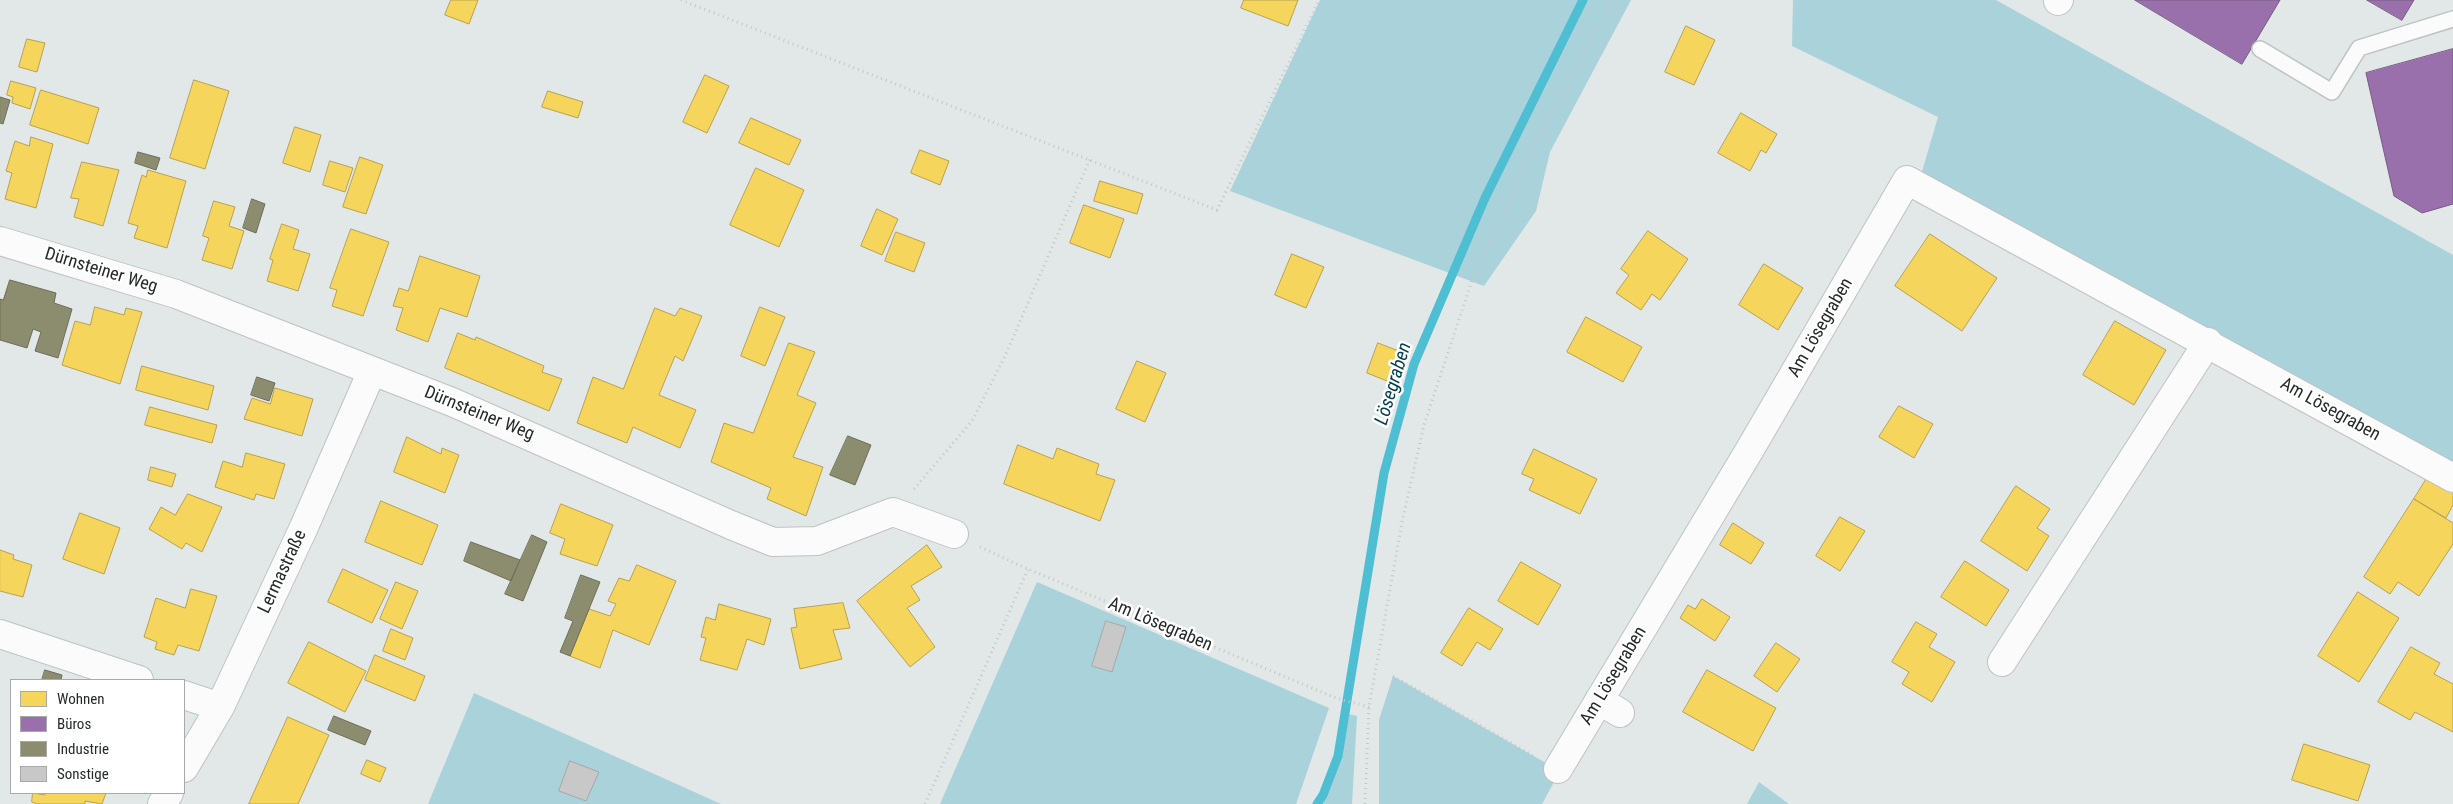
<!DOCTYPE html>
<html>
<head>
<meta charset="utf-8">
<style>
	body { margin:0 }
	#map { position:relative; width:2453px; height:804px; overflow:hidden; background:#e2e7e7; font-family:"Roboto Condensed",sans-serif }
	canvas { display:block }
	.legend { position:absolute; left:10px; top:679px; width:175px; height:115px; box-sizing:border-box; background:#fff; border:1px solid #a8a9aa; margin:0; padding:6px 9px; list-style:none; font-size:15px; color:#26292a }
	.legend li { display:flex; align-items:center; gap:10px; height:25px }
	.legend b { width:25px; border:1px solid #a8a9aa }
</style>
</head>
<body>
<div id="map">
<canvas width="2453" height="804"></canvas>
<ul class="legend">
<li><b style="height:14px;background:#f6d55c"></b>Wohnen</li>
<li><b style="height:14px;background:#9970ab"></b>Büros</li>
<li><b style="height:14px;background:#8c8c6e"></b>Industrie</li>
<li><b style="height:14px;background:#c8c8c8"></b>Sonstige</li>
</ul>
</div>
<script>
const ctx = document.querySelector('canvas').getContext('2d');
ctx.lineJoin = 'round';
function fillPath(path, color) { ctx.fillStyle = color; ctx.fill(path, 'evenodd'); }
function stroke(path, color, width, dash) { ctx.strokeStyle = color; ctx.lineWidth = width; ctx.lineCap = dash ? 'butt' : 'round'; ctx.setLineDash(dash || []); ctx.stroke(path); }
function write(font, color, halo, rows, align = 'center') {
  ctx.font = font + ' "Roboto Condensed",sans-serif'; ctx.lineWidth = 5; ctx.setLineDash([]); ctx.textBaseline = 'middle'; ctx.strokeStyle = halo; ctx.fillStyle = color; for (const [text, x, y, turn = 0] of rows) {
    ctx.save(); ctx.translate(x, y); ctx.rotate((+turn || 0) * Math.PI / 180); ctx.textAlign = isNaN(turn) ? turn : align; if (halo) ctx.strokeText(text, 0, 0); ctx.fillText(text, 0, 0); ctx.restore();
  }
}
const green = new Path2D(`
	M 1320,0 L 1631,0 L 1550,152 L 1536,211 L 1484,286 L 1230,191 Z
	M 1793,0 L 1996,0 L 2453,255 L 2453,480 L 1916,192 L 1938,117 L 1792,46 Z
	M 1037,582 L 1329,708 L 1296,804 L 940,804 Z
	M 1393,676 L 1560,771 L 1542,804 L 1379,804 L 1379,720 Z
	M 474,693 L 721,804 L 428,804 Z
	M 1348,714 L 1357,716 L 1352,804 L 1317,804 C 1336,772 1342,750 1348,714 Z
	M 1759,782 L 1789,804 L 1747,804 Z`);
const homes = new Path2D(`
	M 451,0 L 478,0 L 469,24 L 445,15 Z
	M 1244,0 L 1298,0 L 1288,26 L 1241,8 Z
	M 1686,26 L 1715,40 L 1694,85 L 1665,72 Z
	M 27,39 L 45,43 L 37,72 L 19,67 Z
	M 705,75 L 729,86 L 707,133 L 683,122 Z
	M 194,80 L 229,91 L 205,169 L 170,158 Z
	M 11,81 L 36,88 L 30,109 L 12,103 L 13,97 L 7,95 Z
	M 41,90 L 99,108 L 88,144 L 30,125 Z
	M 548,91 L 583,102 L 578,118 L 542,107 Z
	M 1741,113 L 1777,134 L 1766,153 L 1761,150 L 1750,171 L 1718,153 Z
	M 751,118 L 801,140 L 789,165 L 739,143 Z
	M 295,127 L 321,135 L 310,172 L 283,163 Z
	M 31,137 L 53,144 L 36,208 L 5,199 L 12,173 L 6,171 L 15,141 L 29,146 Z
	M 920,150 L 949,161 L 940,185 L 911,173 Z
	M 360,157 L 383,165 L 366,214 L 343,207 Z
	M 330,161 L 353,168 L 345,192 L 323,185 Z
	M 82,162 L 119,170 L 103,226 L 74,217 L 79,199 L 71,198 Z
	M 756,168 L 804,190 L 779,247 L 730,225 Z
	M 148,170 L 186,181 L 167,248 L 134,238 L 138,226 L 128,223 L 142,175 L 146,177 Z
	M 1100,181 L 1143,194 L 1137,214 L 1094,201 Z
	M 214,201 L 235,207 L 229,226 L 244,231 L 232,269 L 202,260 L 209,238 L 203,236 Z
	M 1084,205 L 1124,219 L 1110,258 L 1070,243 Z
	M 877,209 L 898,219 L 882,255 L 861,246 Z
	M 282,224 L 299,230 L 293,249 L 310,254 L 298,291 L 267,281 L 273,260 L 270,259 Z
	M 351,229 L 389,242 L 363,316 L 332,306 L 337,290 L 330,288 Z
	M 1648,231 L 1688,259 L 1660,300 L 1652,294 L 1641,310 L 1616,293 L 1629,275 L 1621,269 Z
	M 896,232 L 925,243 L 914,272 L 885,261 Z
	M 1930,234 L 1997,278 L 1962,331 L 1895,286 Z
	M 1292,254 L 1324,267 L 1306,308 L 1275,295 Z
	M 420,256 L 480,276 L 467,317 L 440,308 L 428,342 L 396,330 L 403,308 L 393,306 L 399,288 L 408,291 Z
	M 1764,264 L 1803,288 L 1778,330 L 1739,305 Z
	M 95,307 L 124,315 L 126,308 L 142,312 L 120,384 L 62,365 L 75,321 L 90,325 Z
	M 760,307 L 785,317 L 765,366 L 741,356 Z
	M 655,308 L 675,316 L 680,308 L 702,316 L 683,361 L 675,356 L 659,395 L 696,410 L 680,448 L 633,427 L 627,443 L 577,423 L 593,377 L 623,389 Z
	M 1586,317 L 1642,347 L 1623,382 L 1567,352 Z
	M 2115,321 L 2166,350 L 2134,405 L 2083,375 Z
	M 458,333 L 475,340 L 476,337 L 544,366 L 542,372 L 562,379 L 549,411 L 445,368 Z
	M 789,343 L 815,352 L 797,395 L 816,403 L 793,457 L 823,467 L 806,516 L 767,499 L 771,488 L 711,462 L 724,423 L 753,433 Z
	M 1378,343 L 1404,353 L 1392,383 L 1367,373 Z
	M 1137,361 L 1166,373 L 1145,422 L 1116,409 Z
	M 142,366 L 214,386 L 208,410 L 136,390 Z
	M 275,388 L 313,399 L 302,436 L 244,419 L 252,398 L 270,404 Z
	M 1899,406 L 1933,424 L 1914,458 L 1879,437 Z
	M 150,407 L 217,425 L 212,443 L 145,425 Z
	M 407,437 L 441,454 L 442,448 L 459,455 L 445,493 L 394,472 Z
	M 1018,445 L 1053,459 L 1057,448 L 1099,464 L 1096,474 L 1115,480 L 1100,521 L 1004,484 Z
	M 1534,449 L 1597,479 L 1580,514 L 1529,490 L 1534,479 L 1522,474 Z
	M 246,453 L 285,464 L 274,499 L 256,494 L 254,500 L 215,487 L 223,461 L 242,467 Z
	M 151,467 L 176,474 L 172,487 L 148,480 Z
	M 2429,475 L 2453,489 L 2453,505 L 2446,518 L 2414,499 Z
	M 2016,486 L 2050,509 L 2037,528 L 2049,536 L 2027,571 L 1981,541 Z
	M 188,494 L 222,507 L 202,552 L 186,543 L 182,549 L 149,529 L 161,507 L 175,515 Z
	M 2414,499 L 2453,523 L 2453,544 L 2419,596 L 2398,582 L 2390,594 L 2364,577 Z
	M 381,501 L 438,525 L 422,565 L 365,542 Z
	M 561,504 L 613,525 L 597,566 L 560,554 L 565,539 L 550,533 Z
	M 80,513 L 120,528 L 104,574 L 63,559 Z
	M 1840,517 L 1865,531 L 1840,571 L 1816,556 Z
	M 1733,523 L 1764,543 L 1751,564 L 1720,545 Z
	M 927,545 L 942,567 L 911,586 L 920,600 L 907,608 L 935,647 L 910,667 L 857,601 Z
	M 0,550 L 14,555 L 13,559 L 32,565 L 23,597 L 0,591 Z
	M 1965,561 L 2009,590 L 1986,626 L 1941,597 Z
	M 1521,562 L 1561,585 L 1538,625 L 1498,601 Z
	M 637,565 L 676,581 L 649,645 L 613,630 L 600,668 L 570,656 L 589,609 L 610,616 L 616,604 L 608,601 L 619,578 L 629,581 Z
	M 343,569 L 388,590 L 372,623 L 328,602 Z
	M 396,582 L 418,591 L 402,629 L 380,619 Z
	M 191,589 L 217,596 L 199,651 L 178,645 L 174,655 L 155,649 L 157,642 L 144,637 L 156,598 L 185,608 Z
	M 2358,592 L 2399,618 L 2359,682 L 2318,656 Z
	M 1702,599 L 1730,617 L 1715,641 L 1680,618 L 1688,605 L 1695,609 Z
	M 843,603 L 850,628 L 833,630 L 842,659 L 800,669 L 791,628 L 797,627 L 794,609 Z
	M 719,604 L 771,619 L 764,645 L 747,639 L 737,670 L 700,660 L 706,638 L 701,637 L 706,617 L 715,620 Z
	M 1469,608 L 1503,629 L 1490,650 L 1477,642 L 1462,666 L 1441,653 Z
	M 1916,622 L 1937,634 L 1929,647 L 1955,662 L 1932,702 L 1902,684 L 1909,672 L 1892,662 Z
	M 391,629 L 413,638 L 405,660 L 383,651 Z
	M 309,642 L 366,671 L 345,712 L 288,683 Z
	M 1776,643 L 1800,659 L 1777,692 L 1754,676 Z
	M 2411,647 L 2440,663 L 2434,674 L 2453,684 L 2453,732 L 2415,712 L 2410,720 L 2378,702 Z
	M 375,655 L 425,676 L 415,701 L 365,680 Z
	M 1707,670 L 1776,708 L 1753,751 L 1683,712 Z
	M 288,717 L 329,735 L 298,804 L 249,804 Z
	M 2304,744 L 2370,765 L 2358,801 L 2292,780 Z
	M 367,760 L 386,768 L 380,782 L 361,774 Z
	M 33,793 L 45,795 L 45,793 L 106,793 L 102,804 L 85,801 L 85,804 L 37,804 L 32,802 Z`);
const offices = new Path2D(`
	M 2135,0 L 2280,0 L 2242,64 Z
	M 2367,0 L 2414,0 L 2402,20 Z
	M 2453,49 L 2453,204 L 2422,213 L 2394,196 L 2366,73 Z`);
const industry = new Path2D(`
	M 0,97 L 10,100 L 3,124 L 0,123 Z
	M 138,152 L 160,158 L 156,170 L 135,163 Z
	M 252,199 L 265,204 L 256,233 L 243,228 Z
	M 10,280 L 56,293 L 54,303 L 72,309 L 58,358 L 35,351 L 41,332 L 33,329 L 27,348 L 0,340 L 0,299 L 3,300 Z
	M 257,377 L 275,383 L 269,401 L 251,395 Z
	M 848,436 L 871,445 L 855,485 L 830,475 Z
	M 532,535 L 547,542 L 523,601 L 505,594 Z
	M 471,542 L 520,560 L 511,581 L 464,561 Z
	M 581,575 L 600,582 L 570,656 L 560,652 L 573,621 L 565,618 Z
	M 45,670 L 62,675 L 61,680 L 42,680 Z
	M 334,716 L 371,731 L 365,745 L 328,730 Z`);
const stream = new Path2D(`
	M 1317,804 L 1323,795 L 1338,756 L 1384,473 L 1414,364 L 1485,198 L 1583,0`);
const building = new Path2D(`
	M 1106,621 L 1126,627 L 1112,672 L 1092,666 Z
	M 570,761 L 599,772 L 586,801 L 559,791 Z`);
const path = new Path2D(`
	M 681,0 L 1217,210 L 1319,0
	M 914,489 L 972,421 L 1006,354 L 1090,159
	M 980,547 L 1028,569 L 1336,698 L 1369,707
	M 1393,676 L 1534,756
	M 925,804 L 1028,569
	M 1365,804 L 1369,707 L 1402,522 L 1424,425 L 1471,283 L 1535,146 L 1612,0`);
const service = new Path2D(`
	M 2260,49 L 2332,92 L 2359,48 L 2453,19`);
const minor = new Path2D(`
	M 2058,1 L 2059,0
	M 0,241 L 176,294 L 452,402 L 731,525 L 773,542 L 817,541 L 893,512 L 954,534
	M 0,634 L 139,680
	M 2002,662 L 2208,342
	M 184,695 L 220,707
	M 1599,700 L 1620,713
	M 184,768 L 220,707 L 304,527 L 372,371
	M 1558,769 L 1749,451 L 1907,180 L 2453,478
	M 162,804 L 169,793`);
const streetNames = [
	["Dürnsteiner Weg",101,271,17],
	["Am Lösegraben",1821,328,-60],
	["Am Lösegraben",2330,410,29],
	["Dürnsteiner Weg",479,414,22],
	["Lermastraße",283,572,-65],
	["Am Lösegraben",1160,625,23],
	["Am Lösegraben",1614,676,-59]
];
const waterNames = [
	["Lösegraben",1394,384,-73]
];
fillPath(green, '#aad2db');
fillPath(homes, '#f6d55c');
stroke(homes, '#b8a14d', 1);
fillPath(offices, '#9970ab');
stroke(offices, '#765b84', 1);
fillPath(industry, '#8c8c6e');
stroke(industry, '#6d6e5a', 1);
stroke(stream, '#4ebed3', 9);
fillPath(building, '#c8c8c8');
stroke(building, '#a7a8a8', 1);
stroke(service, '#bfc2c3', 18);
stroke(minor, '#bfc2c3', 30);
stroke(path, '#c5c6c6', 3, [1, 4]);
stroke(service, '#fbfbfb', 15);
stroke(minor, '#fbfbfb', 28);
write('18px', '#26292a', '#fff', streetNames);
write('italic 19px', '#003e4b', '#fff', waterNames);
</script>
</body>
</html>
